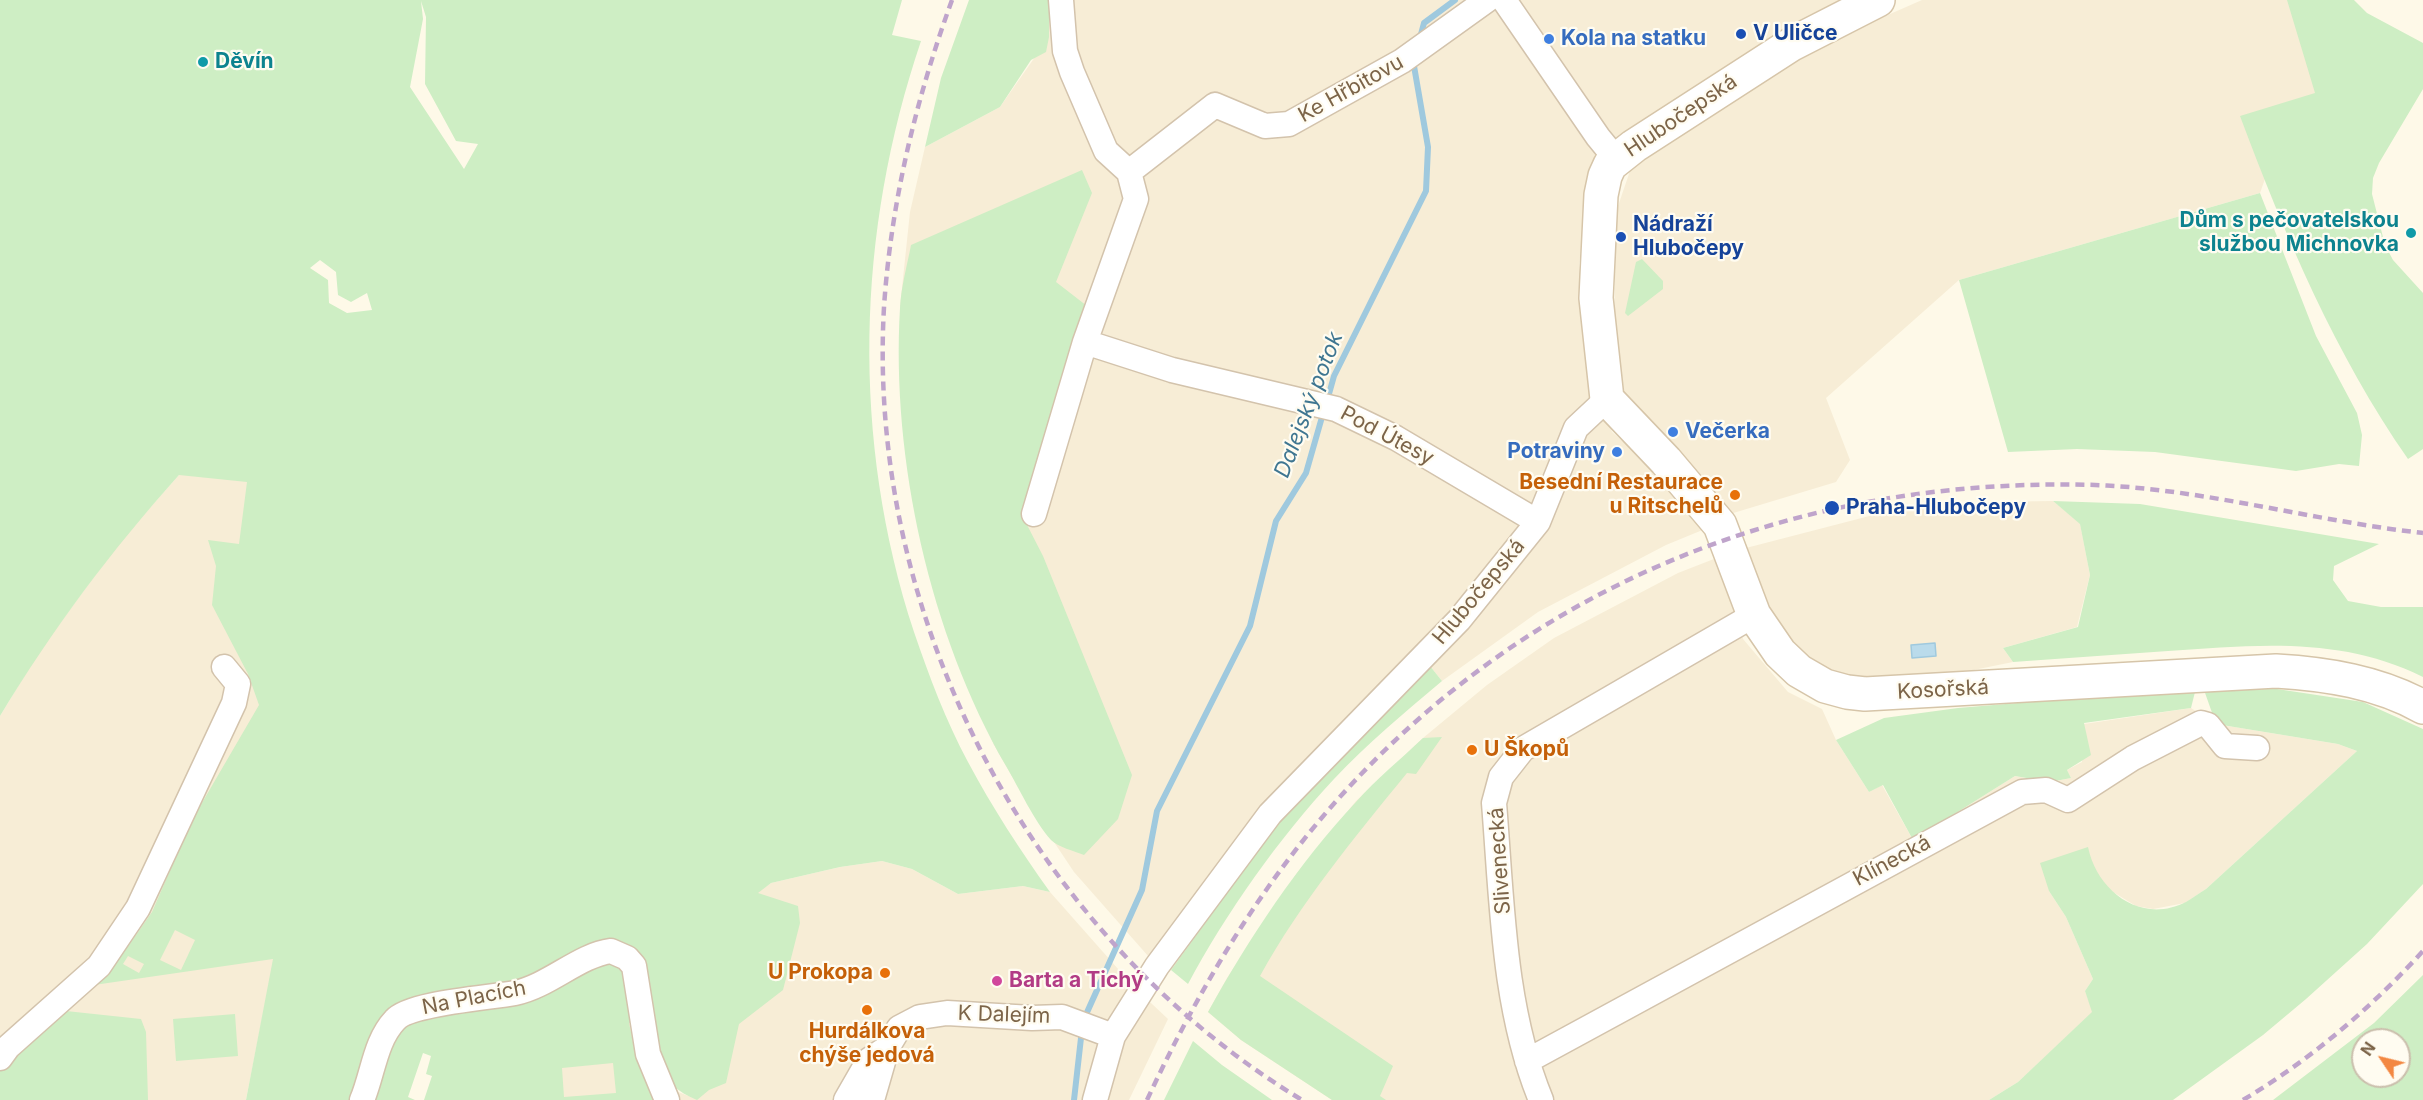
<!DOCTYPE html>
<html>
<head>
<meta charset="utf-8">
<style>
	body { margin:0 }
	#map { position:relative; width:2423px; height:1100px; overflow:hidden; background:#fef9e8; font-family:Inter,sans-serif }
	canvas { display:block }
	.north { position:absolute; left:2351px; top:1028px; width:60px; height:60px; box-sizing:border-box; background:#fffcf1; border:2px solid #cbbfad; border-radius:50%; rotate:305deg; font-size:16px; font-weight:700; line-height:24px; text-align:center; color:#7c6448 }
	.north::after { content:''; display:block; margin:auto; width:21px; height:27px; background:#f38842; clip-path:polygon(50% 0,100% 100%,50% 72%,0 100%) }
</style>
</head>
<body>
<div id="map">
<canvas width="2423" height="1100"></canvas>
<div class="north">N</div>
</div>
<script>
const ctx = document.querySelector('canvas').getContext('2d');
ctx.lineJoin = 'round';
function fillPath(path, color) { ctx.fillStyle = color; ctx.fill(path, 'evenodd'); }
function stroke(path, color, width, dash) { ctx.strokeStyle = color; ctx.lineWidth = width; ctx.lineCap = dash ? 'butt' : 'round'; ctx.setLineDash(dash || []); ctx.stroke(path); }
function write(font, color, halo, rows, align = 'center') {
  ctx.font = font + ' Inter,sans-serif'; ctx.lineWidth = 4.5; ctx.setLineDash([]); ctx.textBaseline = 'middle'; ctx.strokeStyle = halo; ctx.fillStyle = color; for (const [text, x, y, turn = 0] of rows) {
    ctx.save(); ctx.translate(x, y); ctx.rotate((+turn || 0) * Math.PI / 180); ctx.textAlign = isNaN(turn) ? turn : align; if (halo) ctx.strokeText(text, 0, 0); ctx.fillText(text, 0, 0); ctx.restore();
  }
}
const residential = new Path2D(`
	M 1049,0 L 1845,0 L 1821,10 L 1682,101 L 1612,141 L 1587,210 L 1579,264 L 1591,382 L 1612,432 L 1691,502 L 1705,529 L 1666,545 L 1538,612 L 1442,681 L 1430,666 L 1277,824 L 1171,970 L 1156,965 L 1074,872 L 1024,797 L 994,745 L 953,648 L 936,597 L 913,503 L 902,412 L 900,307 L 910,212 L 925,147 L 1000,107 L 1049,37 Z
	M 1922,0 L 2354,0 L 2367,67 L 2278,142 L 2260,193 L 1959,280 L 1826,398 L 1850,460 L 1836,482 L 1730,514 L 1620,387 L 1614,345 L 1616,212 L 1633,162 L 1799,54 Z
	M 267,362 L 274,958 L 246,1100 L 0,1100 L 0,716 L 40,650 L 121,540 L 179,475 Z
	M 2053,501 L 2080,523 L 2090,575 L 2077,627 L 2003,648 L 2013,662 L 1924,680 L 1859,685 L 1822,672 L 1778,632 L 1746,548 L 1881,513 L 1987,502 Z
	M 1719,557 L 1743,639 L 1788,692 L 1822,709 L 1836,740 L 1869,792 L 1882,785 L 1913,840 L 2015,776 L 2050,782 L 2071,778 L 2067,770 L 2082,762 L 2084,724 L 2191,708 L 2216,724 L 2338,744 L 2357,751 L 2206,889 L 2185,903 L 2153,909 L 2136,906 L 2108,889 L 2098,876 L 2091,862 L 2049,891 L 2066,917 L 2093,979 L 2085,991 L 2093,1012 L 2018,1082 L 1989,1100 L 1332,1100 L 1241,1040 L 1208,1012 L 1227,978 L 1297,873 L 1356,801 L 1423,738 L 1487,685 L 1554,638 L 1678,573 Z
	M 882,861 L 912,869 L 958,894 L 1023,886 L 1050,892 L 1134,987 L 1168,1019 L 1129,1100 L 543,1100 L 544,1044 L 646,1017 L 678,1092 L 697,1099 L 757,892 L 771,883 L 840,867 Z`);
const green = new Path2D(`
	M 0,0 L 902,0 L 892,35 L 921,41 C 856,233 851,439 914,632 C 929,676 946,721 968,762 C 992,807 1020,850 1050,892 L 1023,886 L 958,894 L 912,869 L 882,861 L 840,867 L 771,883 L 758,893 L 798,906 L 800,923 L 783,990 L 739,1024 L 726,1083 L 709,1090 L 697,1100 C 657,1084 657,1055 645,1017 L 629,1023 L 635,1052 L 656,1100 L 424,1100 L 432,1076 L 426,1074 L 431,1056 L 423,1053 L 408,1097 L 415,1100 L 246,1100 L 273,959 L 94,985 L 129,945 L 152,912 L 192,820 L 259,705 L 248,674 L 212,605 L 216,566 L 208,540 L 239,544 L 247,482 L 179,475 C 110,552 54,627 0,716 ZM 421,1 L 426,17 L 425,84 L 456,141 L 478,144 L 464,169 L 410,87 L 423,19 ZM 320,260 L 336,272 L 338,295 L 351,302 L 367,293 L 372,310 L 347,313 L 329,303 L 328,280 L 310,268 ZM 175,930 L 195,940 L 181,970 L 160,960 ZM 128,956 L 144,964 L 139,973 L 123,964 ZM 613,1063 L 616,1093 L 564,1097 L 562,1068 Z
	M 969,0 L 1049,0 L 1049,37 L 1046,52 L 1031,60 L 1000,107 L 925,147 L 941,78 Z
	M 2287,0 L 2354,0 L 2367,13 L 2423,43 L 2423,89 L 2379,163 L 2373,178 L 2372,194 L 2385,245 L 2393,260 L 2423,293 L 2423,449 L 2408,459 C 2335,354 2285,236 2240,116 L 2315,93 Z
	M 1082,170 L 1092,193 L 1056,282 L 1087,306 L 1025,521 L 1043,556 L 1132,775 L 1118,819 L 1084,855 C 1074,851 1058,847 1051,840 C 1034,821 1019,788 1006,766 C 930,634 891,460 900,308 C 901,287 907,266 911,245 Z
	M 2260,193 L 2316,336 L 2357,413 L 2362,435 L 2359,466 L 2339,464 L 2296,471 L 2155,452 L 2077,449 L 2008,452 L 1959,280 Z
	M 1642,259 L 1663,281 L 1663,289 L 1628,316 L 1625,313 L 1636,262 Z
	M 2053,501 L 2140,504 L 2379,544 L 2334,566 L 2333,580 L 2348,601 L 2381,607 L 2423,607 L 2423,677 C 2341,636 2256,645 2168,651 C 2116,655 2064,658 2013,662 L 2003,648 L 2078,627 L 2090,575 L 2080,524 Z
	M 1430,666 L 1442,681 C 1405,712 1367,744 1334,779 C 1279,838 1226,913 1188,984 L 1171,970 L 1277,824 Z
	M 2196,688 L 2191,708 L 2084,723 L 2091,755 L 2067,770 L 2071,778 L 2050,782 L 2015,776 L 1913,840 L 1883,785 L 1869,792 L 1836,740 L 1884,718 L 1958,708 Z
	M 2277,689 L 2363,702 L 2423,729 L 2423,884 L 2367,944 L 2306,999 L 2263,1035 L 2173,1100 L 1989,1100 L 2018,1082 L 2092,1012 L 2085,991 L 2093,979 L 2066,917 L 2049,891 L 2040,863 L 2088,847 C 2097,891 2141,925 2186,902 C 2193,898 2199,893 2206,889 L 2357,751 L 2338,744 L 2216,724 L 2204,690 Z
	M 1442,737 L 1416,774 L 1407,773 C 1354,838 1301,902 1260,976 L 1393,1066 L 1380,1096 L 1386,1100 L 1332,1100 L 1241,1040 L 1208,1012 C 1249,938 1298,864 1356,802 C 1376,779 1401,759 1423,738 Z
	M 2423,975 L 2423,1100 L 2273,1100 L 2374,1023 ZM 2363,1040 L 2399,1040 L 2399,1076 L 2363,1076 Z
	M 66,1011 L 141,1019 L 146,1032 L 148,1100 L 0,1100 L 0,1069 L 17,1047 Z
	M 235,1014 L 238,1056 L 176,1061 L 173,1019 Z
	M 1193,1041 L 1222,1065 L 1272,1100 L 1164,1100 Z`);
const water = new Path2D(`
	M 1935,643 L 1936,656 L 1912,658 L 1911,645 Z`);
const stream = new Path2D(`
	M 1420,38 L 1424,23 L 1455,0
	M 1327,401 L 1334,376 L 1426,191 L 1428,147 L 1414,66 L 1415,60
	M 1084,1019 L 1142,890 L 1157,811 L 1250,626 L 1276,521 L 1306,473 L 1324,410
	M 1074,1100 L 1082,1029`);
const street = new Path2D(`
	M 1061,0 L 1065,51 L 1072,72 L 1106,151 L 1129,172
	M 1504,0 L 1598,137 L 1616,159
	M 1129,172 L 1215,105 L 1265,126 L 1289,124 L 1402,61 L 1487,0
	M 1085,342 L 1172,370 L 1336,409 L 1396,438 L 1538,522
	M 1034,514 L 1085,342 L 1136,199 L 1129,172
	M 0,1058 L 8,1047 L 99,966 L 138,908 L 234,703 L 238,684 L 224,667
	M 1527,1061 L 2022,792 L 2046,790 L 2068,800 L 2133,758 L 2201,723 L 2208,725 L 2225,746 L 2257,748
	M 362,1100 C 373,1074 375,1041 395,1020 C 410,1003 489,998 515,993 C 549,986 579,955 611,951 L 627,958 L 634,966 L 648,1054 L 667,1100
	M 846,1100 L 869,1060 L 887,1048
	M 872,1100 L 887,1048 L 899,1028 L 920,1017 L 947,1013 L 1032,1018 L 1062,1017 L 1113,1036
	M 1095,1100 L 1113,1036 L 1157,966 L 1270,814 L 1459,620 L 1538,522 L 1576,428 L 1607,399
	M 1541,1100 C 1503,1008 1502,901 1494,803 L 1501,777 L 1523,749 L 1754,615`);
const secondary = new Path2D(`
	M 1878,0 L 1792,44 L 1634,146 L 1610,165 L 1605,176 L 1601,195 L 1596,298 L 1607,399 L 1666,461 L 1720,525 L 1754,615 L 1780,653 L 1799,671 L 1825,686 L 1847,692 L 1865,694 L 2276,671 C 2327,674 2378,682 2423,707`);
const rail = new Path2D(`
	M 952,0 C 916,99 891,202 884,307 C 866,620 1034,938 1302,1100
	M 1147,1100 C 1196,995 1255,894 1331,807 C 1527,583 1800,476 2095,485 C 2205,489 2313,521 2423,533
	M 2243,1100 C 2310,1060 2370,1009 2423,951`);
const markers = [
	[1741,34,6,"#1a4fb4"],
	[1549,39,6,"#3f7fe0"],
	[203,62,6,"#0f9aa8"],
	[2411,233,6,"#0f9aa8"],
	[1621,237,6,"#1a4fb4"],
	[1673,432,6,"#3f7fe0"],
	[1617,452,6,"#3f7fe0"],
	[1735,495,6,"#e8710a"],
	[1832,508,8,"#1a4fb4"],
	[1472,750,6,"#e8710a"],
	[885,973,6,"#e8710a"],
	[997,981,6,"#d1479c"],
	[867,1010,6,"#e8710a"]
];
const transitNames = [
	["V Uličce",1753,34],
	["Nádraží",1633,225],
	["Hlubočepy",1633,249],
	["Praha-Hlubočepy",1846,508]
];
const shopNames = [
	["Kola na statku",1561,39],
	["Večerka",1685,432],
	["Potraviny",1605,452,"right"]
];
const cultureNames = [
	["Děvín",215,62],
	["Dům s pečovatelskou",2399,221,"right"],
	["službou Michnovka",2399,245,"right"]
];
const streetNames = [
	["Ke Hřbitovu",1351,89,-29],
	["Hlubočepská",1681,116,-34],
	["Pod Útesy",1387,436,28],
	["Hlubočepská",1479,592,-50],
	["Kosořská",1943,690,-3],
	["Slivenecká",1500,861,-94],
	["Klínecká",1892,861,-28],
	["Na Placích",474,998,-11],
	["K Dalejím",1004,1015,2]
];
const foodNames = [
	["Besední Restaurace",1723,483],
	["u Ritschelů",1723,507],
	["U Škopů",1484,750,"left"],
	["U Prokopa",873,973],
	["Hurdálkova",867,1032,"center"],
	["chýše jedová",867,1056,"center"]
];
const hotelNames = [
	["Barta a Tichý",1009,981]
];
const waterNames = [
	["Dalejský potok",1309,405,-69]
];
fillPath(residential, '#f7edd6');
fillPath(green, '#ceeec4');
fillPath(water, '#badbeb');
stroke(water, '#9fc9de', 1.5);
stroke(stream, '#9fc9de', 6);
stroke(street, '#d3c3ac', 27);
stroke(secondary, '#d6c5a9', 36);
stroke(street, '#fff', 24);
stroke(secondary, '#fff', 33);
stroke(rail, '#bfa4cb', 4.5, [9, 6]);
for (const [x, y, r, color] of markers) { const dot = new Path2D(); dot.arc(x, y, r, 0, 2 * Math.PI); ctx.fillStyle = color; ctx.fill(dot); stroke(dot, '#fffcf1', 2); }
write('bold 21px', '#164399', '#fffcf1', transitNames, 'left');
write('bold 21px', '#366cbe', '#fffcf1', shopNames, 'left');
write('bold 21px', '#0d838f', '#fffcf1', cultureNames, 'left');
write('21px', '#7c6448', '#fffcf1', streetNames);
write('bold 21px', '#c56008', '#fffcf1', foodNames, 'right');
write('bold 21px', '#b23c85', '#fffcf1', hotelNames, 'left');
write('italic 22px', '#3f7691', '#fffcf1', waterNames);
</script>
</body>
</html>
